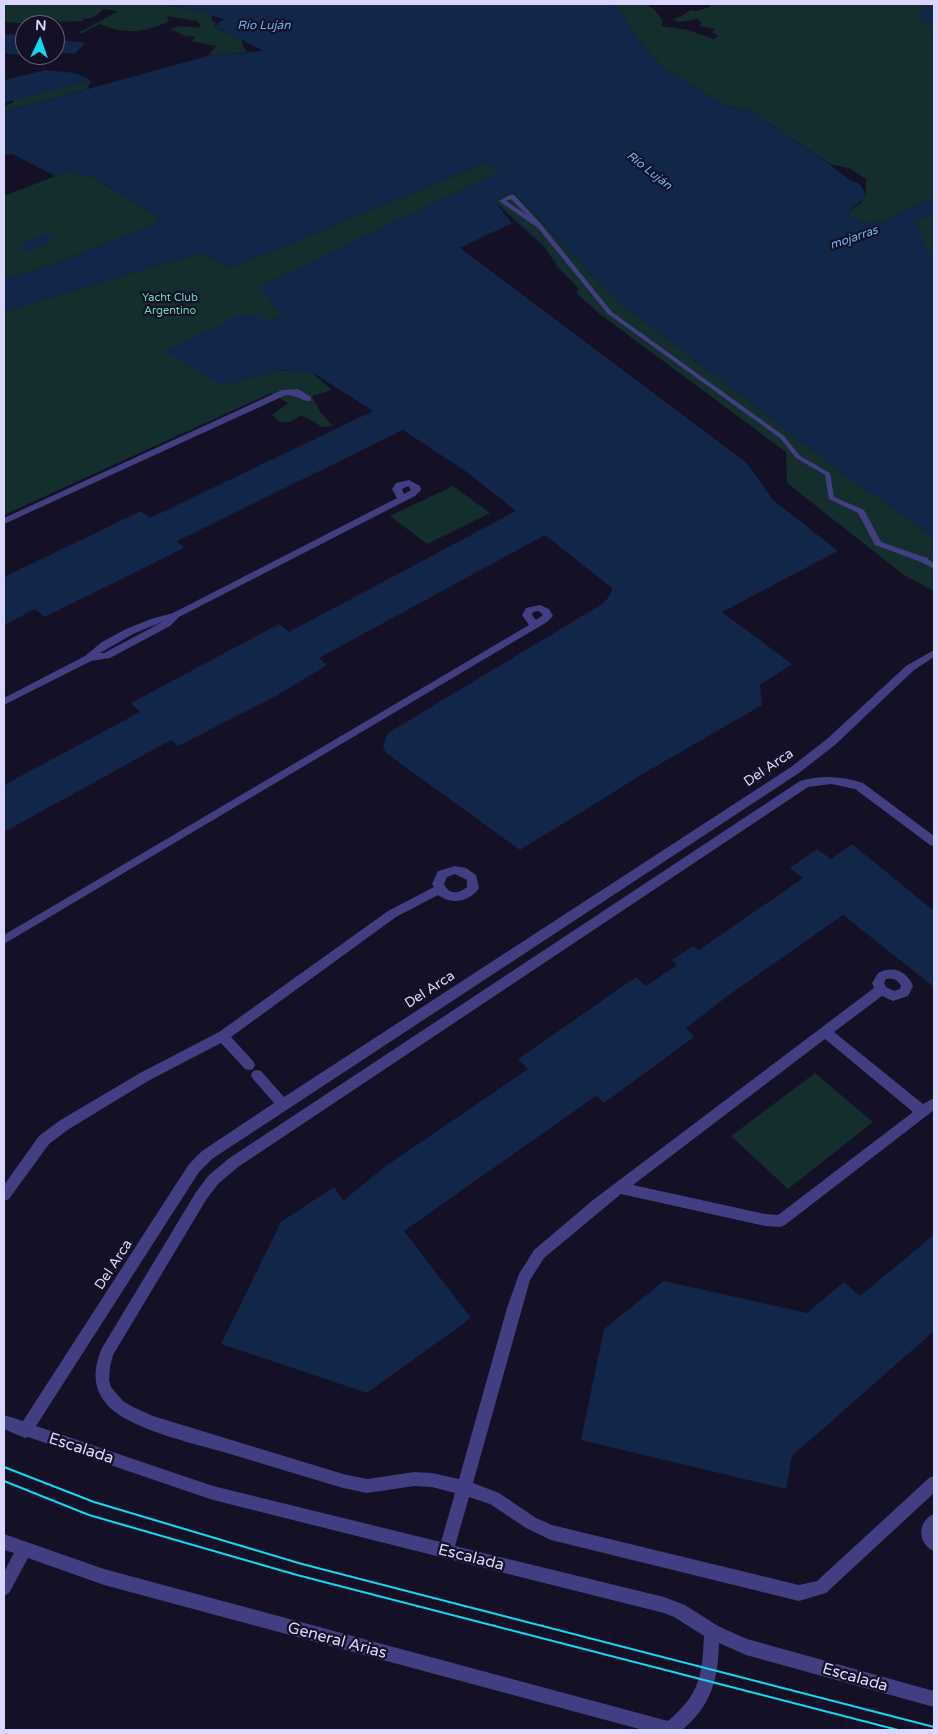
<!DOCTYPE html>
<html>
<head>
<meta charset="utf-8">
<style>
	body { margin:0 }
	#map { position:relative; width:938px; height:1734px; overflow:hidden; background:#141025; font-family:"Varela Round",sans-serif }
	canvas { display:block }
	.frame { position:absolute; inset:0; border:5px solid #dbd6fd; pointer-events:none }
	.north { position:absolute; left:15px; top:15px; width:50px; height:50px; box-sizing:border-box; background:#141025; border:1px solid #645f7b; border-radius:50%; rotate:3deg; font-size:14px; font-weight:700; line-height:20px; text-align:center; color:#dbd6fd }
	.north::after { content:''; display:block; margin:auto; width:18px; height:22px; background:#0ed9f0; clip-path:polygon(50% 0,100% 100%,50% 72%,0 100%) }
</style>
</head>
<body>
<div id="map">
<canvas width="938" height="1734"></canvas>
<div class="frame"></div>
<div class="north">N</div>
</div>
<script>
const ctx = document.querySelector('canvas').getContext('2d');
ctx.lineJoin = 'round';
function fillPath(path, color) { ctx.fillStyle = color; ctx.fill(path, 'evenodd'); }
function stroke(path, color, width, dash) { ctx.strokeStyle = color; ctx.lineWidth = width; ctx.lineCap = dash ? 'butt' : 'round'; ctx.setLineDash(dash || []); ctx.stroke(path); }
function write(font, color, halo, rows, align = 'center') {
  ctx.font = font + ' "Varela Round",sans-serif'; ctx.lineWidth = 4.5; ctx.setLineDash([]); ctx.textBaseline = 'middle'; ctx.strokeStyle = halo; ctx.fillStyle = color; for (const [text, x, y, turn = 0] of rows) {
    ctx.save(); ctx.translate(x, y); ctx.rotate((+turn || 0) * Math.PI / 180); ctx.textAlign = isNaN(turn) ? turn : align; if (halo) ctx.strokeText(text, 0, 0); ctx.fillText(text, 0, 0); ctx.restore();
  }
}
const green = new Path2D(`
	M 4,4 L 163,4 L 210,13 L 212,16 L 212,20 L 217,23 L 214,25 L 218,29 L 242,39 L 242,45 L 247,52 L 208,56 L 216,46 L 191,41 L 196,37 L 185,36 L 170,29 L 180,26 L 200,28 L 200,24 L 196,21 L 166,16 L 169,21 C 146,33 124,35 100,24 L 82,33 L 78,33 L 118,11 L 103,9 C 97,16 92,20 82,18 L 84,21 L 59,22 L 56,20 L 43,19 L 34,24 L 4,22 Z
	M 615,4 L 646,4 L 654,9 L 663,21 L 661,26 L 688,30 L 714,39 L 718,36 L 712,32 L 716,29 L 699,26 L 702,23 L 697,19 L 679,22 L 672,19 L 682,16 L 690,10 L 696,11 L 710,7 L 711,4 L 918,4 L 926,12 L 919,13 L 934,30 L 934,199 L 908,208 L 887,221 L 867,223 L 850,216 L 850,211 L 862,202 L 866,195 L 866,179 L 851,169 L 830,164 L 748,109 L 727,107 L 665,69 L 640,42 Z
	M 91,80 L 87,89 L 4,112 L 4,106 L 14,102 L 12,100 Z
	M 485,163 L 502,171 L 260,287 L 283,317 L 265,321 L 276,371 L 310,371 L 332,390 L 312,396 L 321,413 L 333,426 L 322,427 L 302,415 L 290,422 L 280,422 L 272,415 L 288,403 L 271,393 L 4,515 L 4,311 L 196,254 L 205,254 L 230,268 Z
	M 71,170 L 82,176 L 87,174 L 156,215 L 159,220 L 150,227 L 46,267 L 4,280 L 4,196 Z
	M 513,192 L 614,298 L 845,475 L 934,537 L 934,591 L 905,576 L 787,483 L 786,452 L 601,315 L 576,293 L 579,289 L 560,269 L 545,247 L 494,201 Z
	M 934,213 L 934,255 L 922,243 L 912,222 Z
	M 453,486 L 490,513 L 427,544 L 390,516 Z
	M 815,1073 L 873,1122 L 788,1189 L 731,1136 Z`);
const water = new Path2D(`
	M 163,4 L 615,4 L 640,42 L 665,69 L 727,107 L 748,109 L 828,163 L 847,178 L 861,185 L 866,195 C 860,206 850,204 850,216 L 867,223 L 887,221 L 908,208 L 934,199 L 934,213 L 912,222 L 921,232 L 922,243 L 934,255 L 934,537 L 845,475 L 614,298 L 513,192 L 495,201 L 545,247 L 560,269 L 579,289 L 559,269 L 544,247 L 496,203 L 512,223 L 460,248 L 747,463 L 773,500 L 838,551 L 722,612 L 792,664 L 760,685 L 762,705 L 646,772 L 520,850 L 386,753 L 383,746 L 388,733 L 602,604 C 607,599 612,595 612,588 L 545,535 L 319,658 L 327,665 L 278,695 L 178,746 L 171,740 L 4,832 L 4,785 L 140,712 L 131,703 L 279,624 L 289,632 L 516,511 L 464,470 L 403,430 L 177,541 L 184,548 L 45,617 L 35,609 L 4,625 L 4,577 L 141,511 L 150,518 L 373,411 L 310,371 L 298,372 L 282,370 L 223,386 L 165,351 L 239,316 L 258,315 L 265,321 L 282,317 L 260,287 L 501,171 L 485,163 L 230,268 L 205,254 L 196,254 L 4,311 L 4,280 L 46,267 L 150,227 L 158,220 L 156,215 L 87,174 L 82,176 L 71,170 L 55,176 L 12,154 L 4,155 L 4,112 L 208,56 L 264,51 L 214,26 L 225,19 L 212,16 L 209,13 Z
	M 918,4 L 934,4 L 934,30 L 918,13 L 926,12 Z
	M 25,30 L 25,55 L 29,55 L 28,56 L 4,53 L 6,47 L 4,47 L 4,34 L 20,35 Z
	M 55,39 L 85,43 L 74,54 L 55,52 Z
	M 45,70 L 75,73 L 91,80 L 4,103 L 4,80 Z
	M 45,234 L 55,240 L 27,252 L 17,246 Z
	M 852,844 L 934,911 L 934,987 L 843,915 L 729,995 L 686,1028 L 694,1037 L 604,1103 L 596,1096 L 404,1231 L 471,1318 L 367,1393 L 221,1344 L 281,1222 L 334,1187 L 343,1201 L 383,1168 L 528,1069 L 518,1059 L 636,977 L 646,986 L 677,965 L 672,960 L 693,946 L 699,950 L 803,878 L 790,868 L 817,849 L 831,859 Z
	M 934,1235 L 934,1331 L 792,1456 L 786,1489 L 581,1440 L 604,1329 L 664,1281 L 807,1313 L 844,1282 L 860,1296 Z`);
const pedestrian = new Path2D(`
	M 510,195 L 514,195 L 540,223 L 612,312 L 784,436 L 800,456 L 830,473 L 834,497 L 864,510 L 881,542 L 927,558 L 934,564 L 934,569 L 921,562 L 875,545 L 858,513 L 829,499 L 825,475 L 796,458 L 780,438 L 608,314 L 538,228 L 499,201 ZM 511,199 L 527,215 L 506,201 Z`);
const minor = new Path2D(`
	M 298,389 L 311,397 L 311,401 C 303,402 298,395 286,395 L 4,524 L 4,518 L 282,390 Z
	M 409,480 L 420,486 L 421,490 L 415,496 L 179,617 L 170,626 L 110,658 L 91,661 L 4,705 L 4,698 L 85,656 L 102,642 L 126,629 L 151,619 L 173,613 L 397,498 L 392,489 L 396,483 ZM 408,486 L 411,490 L 404,494 L 402,489 ZM 164,621 L 104,653 L 100,653 L 133,634 Z
	M 540,605 L 549,609 L 553,616 L 547,622 L 4,944 L 4,935 L 529,625 L 522,615 L 526,608 ZM 539,611 L 543,615 L 536,620 L 532,615 L 533,612 Z
	M 934,650 L 934,657 L 914,670 L 835,745 L 799,773 L 212,1159 L 199,1172 L 36,1426 L 213,1486 L 441,1542 L 455,1493 L 432,1487 L 414,1486 L 367,1493 L 343,1488 C 305,1477 268,1465 230,1454 C 198,1444 124,1429 105,1402 C 92,1386 94,1366 102,1348 L 196,1192 L 208,1176 L 228,1159 L 800,781 C 822,775 841,776 863,783 L 934,836 L 934,846 L 930,845 L 855,789 L 831,784 L 808,787 L 238,1167 L 218,1184 L 206,1200 L 113,1355 L 110,1367 L 109,1380 L 111,1387 L 123,1401 L 133,1407 L 153,1416 L 343,1474 L 367,1479 L 414,1472 L 432,1473 L 459,1479 L 507,1308 L 519,1274 L 534,1250 L 593,1200 L 874,988 L 872,983 L 878,973 C 893,965 907,971 913,986 L 908,996 L 893,1001 L 882,996 L 834,1032 L 923,1104 L 934,1098 L 934,1110 L 785,1225 L 780,1227 L 765,1226 L 621,1194 L 544,1258 L 530,1280 L 473,1483 L 499,1493 L 536,1518 L 552,1525 L 799,1585 L 817,1581 L 929,1478 L 934,1476 L 934,1493 L 826,1593 L 799,1601 L 551,1540 L 526,1528 L 490,1504 L 469,1497 L 455,1546 L 664,1597 L 685,1605 L 718,1626 L 747,1639 L 934,1691 L 934,1707 L 746,1655 L 719,1643 C 718,1680 711,1706 682,1730 L 643,1730 L 104,1585 L 28,1558 L 9,1593 L 4,1596 L 4,1572 L 14,1553 L 4,1550 L 4,1534 L 104,1569 L 668,1721 C 700,1694 702,1676 704,1636 L 674,1617 L 664,1613 L 213,1500 L 28,1437 L 25,1438 L 4,1429 L 4,1415 L 23,1421 L 189,1164 L 202,1151 L 274,1103 L 253,1079 L 251,1075 L 253,1071 L 257,1070 L 261,1071 L 284,1097 L 791,767 L 827,739 L 906,666 ZM 886,979 C 893,977 898,980 901,986 L 900,989 L 894,991 L 886,987 L 884,983 ZM 825,1039 L 913,1112 L 778,1215 L 765,1214 L 633,1185 Z
	M 455,866 L 466,868 L 476,875 L 479,888 C 470,902 451,905 438,895 L 396,917 L 231,1037 L 253,1061 L 255,1065 L 253,1069 L 249,1070 L 245,1069 L 221,1043 L 148,1081 L 69,1129 L 49,1144 L 9,1199 L 4,1201 L 4,1185 L 39,1136 L 59,1121 L 140,1073 L 219,1032 L 388,911 L 434,887 L 432,884 L 438,871 ZM 455,874 L 467,880 L 467,887 C 459,894 449,895 444,884 L 447,877 Z
	M 934,1514 L 934,1551 C 917,1544 917,1521 934,1514 Z`);
const tram = new Path2D(`
	M 4,1467 L 94,1502 L 302,1564 L 934,1727
	M 4,1481 L 89,1515 L 297,1575 L 898,1730`);
const farParknames = [
	["Yacht Club",170,298],
	["Argentino",170,311]
];
const farWaternames = [
	["Río Luján",264,26],
	["Río Luján",649,171,38],
	["mojarras",854,238,-19]
];
const streetNames = [
	["Del Arca",769,768,-34],
	["Del Arca",430,990,-33],
	["Del Arca",114,1265,-57]
];
const nearStreetnames = [
	["Escalada",81,1449,18],
	["Escalada",471,1558,14],
	["General Arias",337,1641,15],
	["Escalada",855,1678,16]
];
fillPath(green, '#142e2d');
fillPath(water, '#112648');
fillPath(pedestrian, '#413e81');
fillPath(minor, '#413e81');
stroke(tram, '#0ed9f0', 2);
write('11px', '#66d9bc', '#141025', farParknames);
write('italic 12px', '#6ab5f6', '#141025', farWaternames);
write('14px', '#dbd6fd', '#141025', streetNames);
write('16px', '#dbd6fd', '#141025', nearStreetnames);
</script>
</body>
</html>
